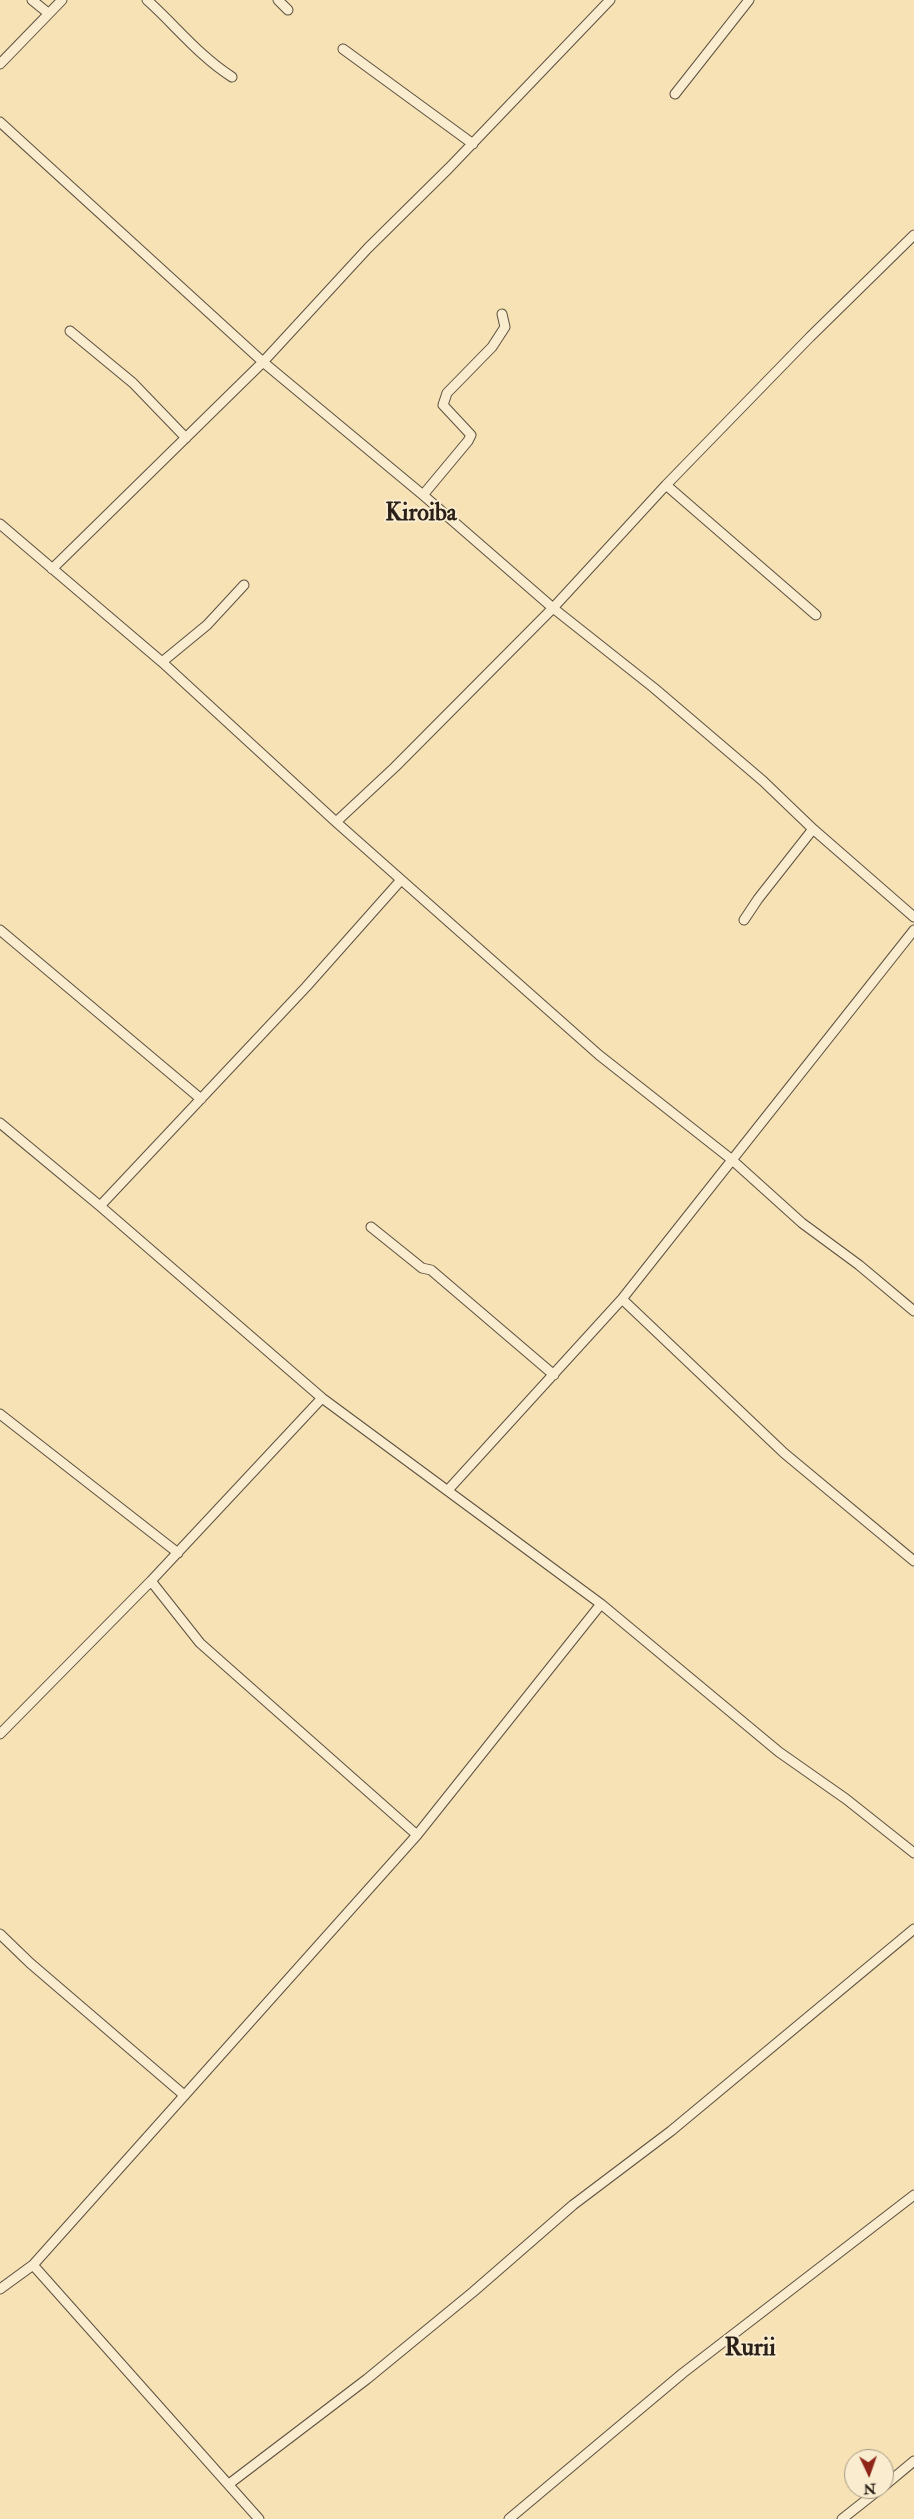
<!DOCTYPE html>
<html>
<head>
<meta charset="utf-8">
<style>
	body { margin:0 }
	#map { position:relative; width:914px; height:2519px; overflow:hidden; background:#f6e2b5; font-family:"IM FELL Double Pica",serif }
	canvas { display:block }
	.north { position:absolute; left:844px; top:2449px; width:50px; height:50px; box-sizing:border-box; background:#f9eccf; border:1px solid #a69a86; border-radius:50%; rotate:177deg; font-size:14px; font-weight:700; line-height:20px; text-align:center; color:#2a2018 }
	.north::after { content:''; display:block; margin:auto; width:18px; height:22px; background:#8f2418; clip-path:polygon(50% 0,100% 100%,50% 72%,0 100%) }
</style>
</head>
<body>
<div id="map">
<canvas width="914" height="2519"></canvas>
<div class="north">N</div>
</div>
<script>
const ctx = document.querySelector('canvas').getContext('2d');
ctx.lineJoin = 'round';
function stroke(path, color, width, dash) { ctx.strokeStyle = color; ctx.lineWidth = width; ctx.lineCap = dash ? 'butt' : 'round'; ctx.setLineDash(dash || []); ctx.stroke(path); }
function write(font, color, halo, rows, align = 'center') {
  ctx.font = font + ' "IM FELL Double Pica",serif'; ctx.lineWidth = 4; ctx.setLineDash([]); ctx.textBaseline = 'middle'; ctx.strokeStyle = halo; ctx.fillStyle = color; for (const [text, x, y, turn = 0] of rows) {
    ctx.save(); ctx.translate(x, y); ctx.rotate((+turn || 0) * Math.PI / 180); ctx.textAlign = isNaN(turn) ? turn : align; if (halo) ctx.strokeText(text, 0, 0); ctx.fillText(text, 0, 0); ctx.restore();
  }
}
const minor = new Path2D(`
	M 32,0 L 48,13
	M 147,0 C 176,26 199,56 232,77
	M 278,0 L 288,10
	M 343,49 L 473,144
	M 0,64 L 62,0
	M 675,94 L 749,0
	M 0,122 L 263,362 L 423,495 L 553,608 L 654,688 L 763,781 L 813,829 L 914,917
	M 70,331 L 133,383 L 186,438
	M 666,485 L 816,615
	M 423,495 L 468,441 L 471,435 L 443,405 L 447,393 L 492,347 L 505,327 L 502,314
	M 0,524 L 162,662 L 336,822 L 599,1055 L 731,1159 L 802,1223 L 859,1265 L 914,1311
	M 52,569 L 263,362 L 368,248 L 449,168 L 610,0
	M 162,662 L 207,625 L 244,585
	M 336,822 L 395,767 L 553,608 L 666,485 L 810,337 L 914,235
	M 744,920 L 758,899 L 813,829
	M 0,930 L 201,1099
	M 0,1123 L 100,1206 L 322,1398 L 601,1604 L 417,1835 L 33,2265 L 0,2289
	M 100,1206 L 306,987 L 401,880
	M 371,1227 L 422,1268 L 431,1270 L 554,1375
	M 622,1299 L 784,1453 L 914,1561
	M 0,1414 L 178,1553
	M 448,1490 L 622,1299 L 914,930
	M 151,1581 L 200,1643 L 417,1835
	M 601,1604 L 779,1752 L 846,1799 L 914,1853
	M 0,1734 L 151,1581 L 322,1398
	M 0,1934 L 30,1963 L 184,2095
	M 33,2265 L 259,2519
	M 229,2484 L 367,2379 L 473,2292 L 573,2205 L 671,2131 L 914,1929
	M 884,2486 L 914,2461
	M 509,2519 L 683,2373 L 914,2195
	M 842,2519 L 880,2489`);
const quarterNames = [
	["Kiroiba",421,515],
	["Rurii",750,2350]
];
stroke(minor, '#5d503f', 11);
stroke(minor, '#f9eccf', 9);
write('bold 24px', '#2a2018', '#f9eccf', quarterNames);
</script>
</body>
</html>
